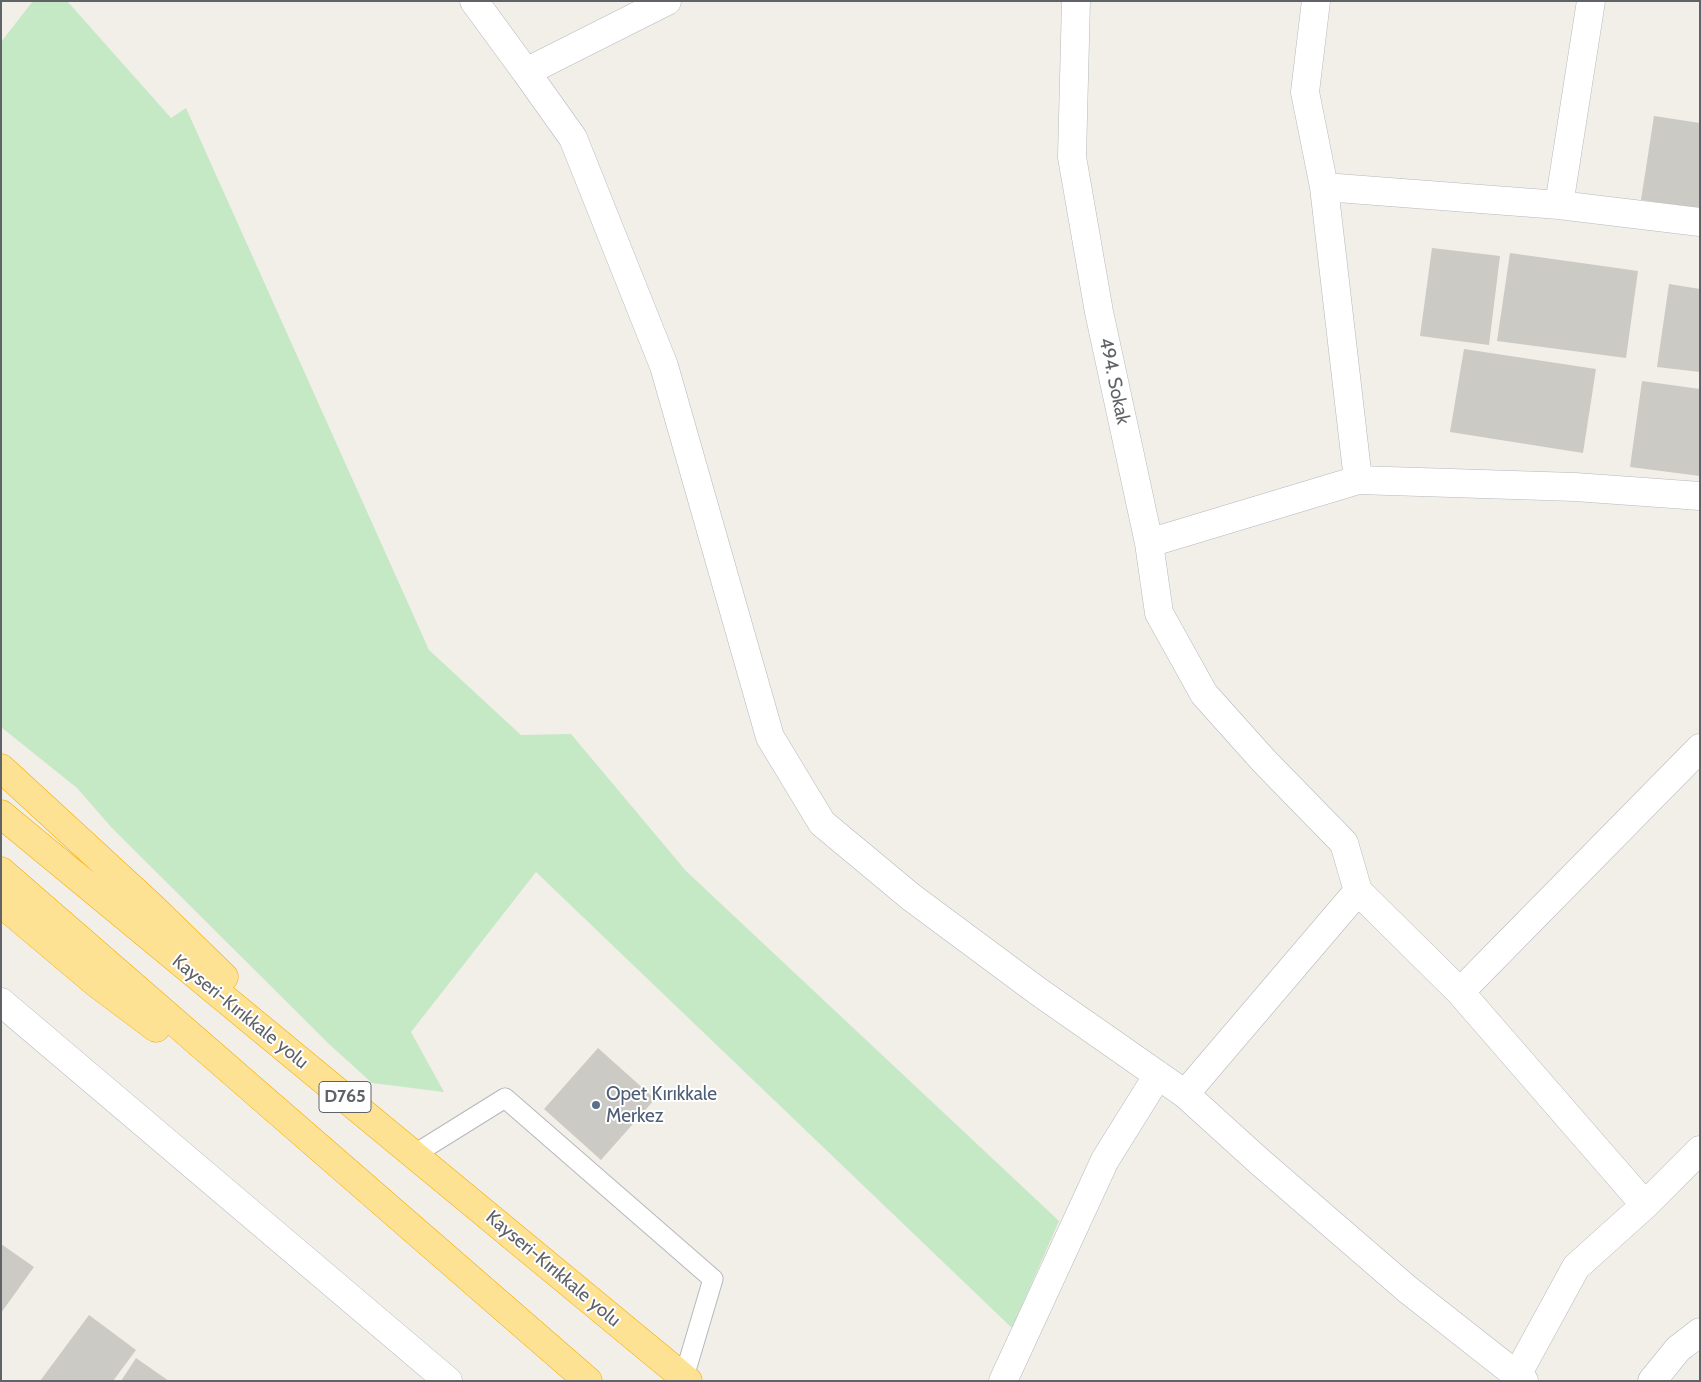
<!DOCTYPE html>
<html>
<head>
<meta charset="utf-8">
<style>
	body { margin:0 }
	#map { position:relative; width:1701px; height:1382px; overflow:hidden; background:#f1efe8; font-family:Cabin,sans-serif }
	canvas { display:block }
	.frame { position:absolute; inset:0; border:2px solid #5f6368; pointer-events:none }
</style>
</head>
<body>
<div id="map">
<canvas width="1701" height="1382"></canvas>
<div class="frame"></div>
</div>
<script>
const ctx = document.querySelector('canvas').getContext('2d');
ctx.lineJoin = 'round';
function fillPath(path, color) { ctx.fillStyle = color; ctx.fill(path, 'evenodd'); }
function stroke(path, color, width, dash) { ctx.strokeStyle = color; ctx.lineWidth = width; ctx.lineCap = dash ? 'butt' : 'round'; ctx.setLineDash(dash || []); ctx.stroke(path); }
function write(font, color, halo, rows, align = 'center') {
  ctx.font = font + ' Cabin,sans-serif'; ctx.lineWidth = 4; ctx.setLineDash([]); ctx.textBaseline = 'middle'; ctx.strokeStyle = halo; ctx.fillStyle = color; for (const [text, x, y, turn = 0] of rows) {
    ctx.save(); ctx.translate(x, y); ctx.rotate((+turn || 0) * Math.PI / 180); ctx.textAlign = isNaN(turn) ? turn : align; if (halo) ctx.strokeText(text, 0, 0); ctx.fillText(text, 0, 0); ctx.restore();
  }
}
const green = new Path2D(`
	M 33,1 L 67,1 L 171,118 L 186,108 L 429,650 L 521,735 L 571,734 L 686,871 L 1059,1221 L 1012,1328 L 536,872 L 411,1032 L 444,1092 L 372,1083 L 329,1044 L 112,828 L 77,788 L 1,727 L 1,42 Z`);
const building = new Path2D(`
	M 1654,116 L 1700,123 L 1700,208 L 1641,200 Z
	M 1432,248 L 1500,256 L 1489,345 L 1420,336 Z
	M 1510,253 L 1638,271 L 1626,358 L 1497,341 Z
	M 1669,284 L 1700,289 L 1700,372 L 1657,367 Z
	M 1464,349 L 1596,369 L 1583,453 L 1450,432 Z
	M 1642,381 L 1700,389 L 1700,476 L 1630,467 Z
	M 598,1048 L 655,1099 L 601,1160 L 544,1109 Z
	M 1,1244 L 34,1267 L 1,1313 Z
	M 89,1315 L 136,1350 L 113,1381 L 40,1381 Z
	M 136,1358 L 169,1381 L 121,1381 Z`);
const lane = new Path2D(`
	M 415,1154 L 505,1098 L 713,1279 L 684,1377`);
const street = new Path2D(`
	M 474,1 L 526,72
	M 667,1 L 526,72 L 573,138 L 664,366 L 770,737 L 822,823 L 911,897 L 1039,992 L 1185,1094 L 1358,891 L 1344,843 L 1264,761 L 1204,694 L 1159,613 L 1149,543
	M 1076,1 L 1072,157 L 1099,312 L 1149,543 L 1358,480 L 1575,487 L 1700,496
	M 1316,1 L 1305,92 L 1324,187 L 1358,480
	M 1324,187 L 1559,205 L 1700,222
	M 1559,205 L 1591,1
	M 1358,891 L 1460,992 L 1700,748
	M 1460,992 L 1645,1205
	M 1,1002 L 448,1381
	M 1185,1094 L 1260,1162 L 1407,1289 L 1524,1381
	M 1517,1375 L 1576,1267 L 1645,1205 L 1700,1150
	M 1003,1381 L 1105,1160 L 1158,1075
	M 1652,1381 L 1678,1349 L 1700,1332`);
const highway = new Path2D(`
	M 1,768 L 151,906 L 224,977
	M 1,814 L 688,1381
	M 1,871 L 588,1381
	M 1,903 L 96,983 L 156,1028`);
const markers = [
	[596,1105,5,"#5c6f8a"]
];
const shields = [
	[345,1097,52]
];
const shieldNames = [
	["D765",345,1097]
];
const streetNames = [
	["494. Sokak",1114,381,78],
	["Kayseri-Kırıkkale yolu",240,1012,39],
	["Kayseri-Kırıkkale yolu",553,1269,40]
];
const serviceNames = [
	["Opet Kırıkkale",606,1094],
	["Merkez",606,1116]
];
fillPath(green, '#c5e8c5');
fillPath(building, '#cccac5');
stroke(lane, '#b5b8bc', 21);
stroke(street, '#b5b8bc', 29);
stroke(highway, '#f9ab00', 29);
stroke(lane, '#fff', 19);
stroke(street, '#fff', 28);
stroke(highway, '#fde293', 28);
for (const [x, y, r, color] of markers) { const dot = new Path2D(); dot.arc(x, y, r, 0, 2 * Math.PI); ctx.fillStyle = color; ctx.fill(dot); stroke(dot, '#fff', 2); }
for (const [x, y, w] of shields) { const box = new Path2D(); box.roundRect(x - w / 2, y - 15.5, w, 31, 4); ctx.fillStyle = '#fff'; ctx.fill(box); stroke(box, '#5f6368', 1); }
write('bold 18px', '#5f6368', null, shieldNames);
write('19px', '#5f6368', '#fff', streetNames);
write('19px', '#4e5e75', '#fff', serviceNames, 'left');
</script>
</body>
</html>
